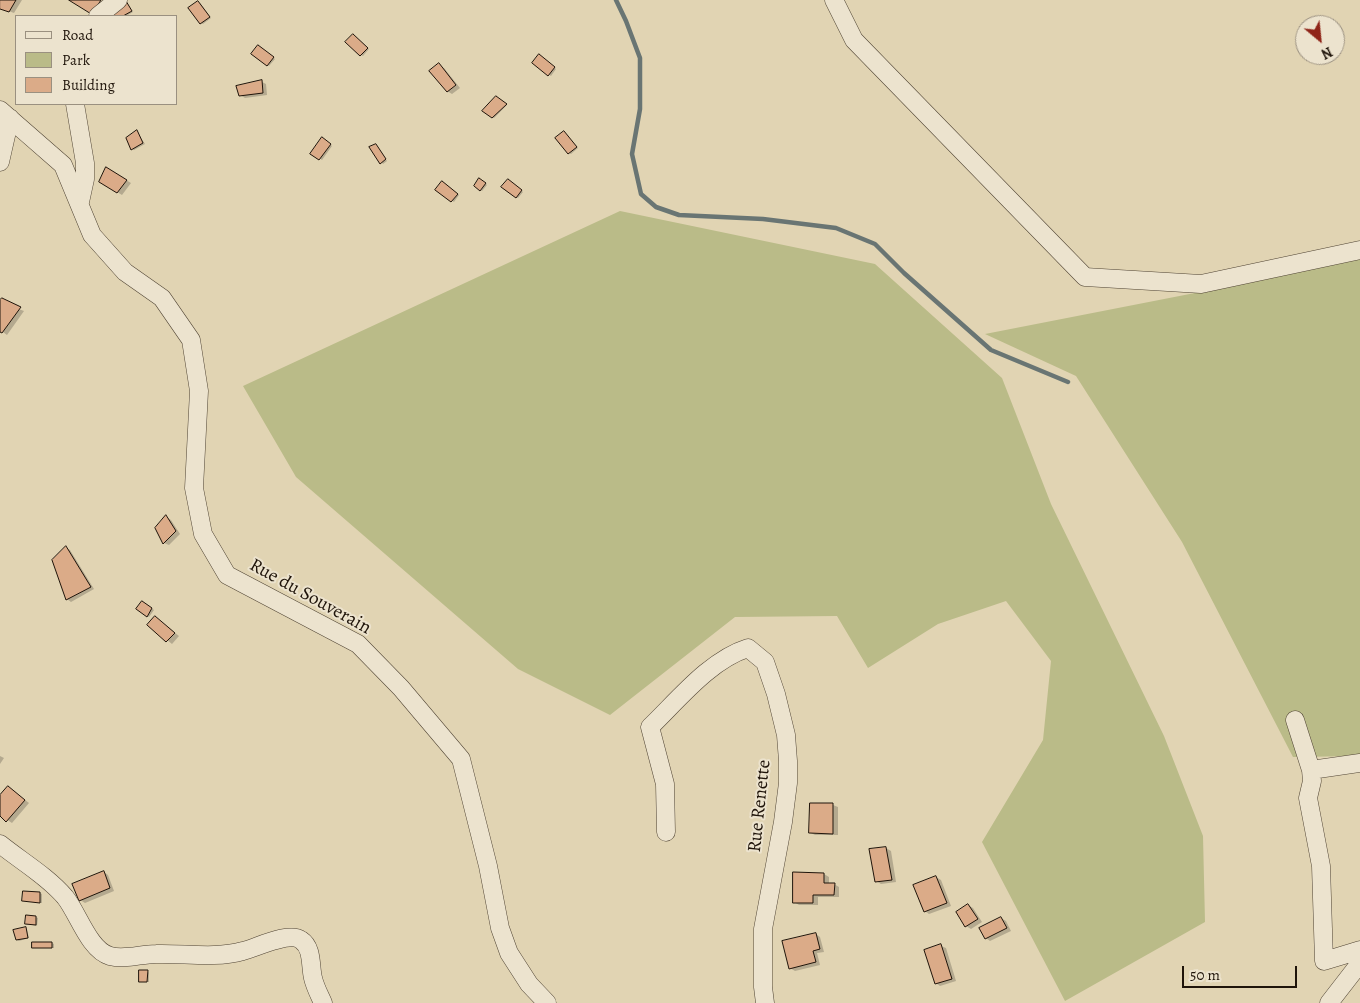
<!DOCTYPE html>
<html>
<head>
<meta charset="utf-8">
<style>
	body { margin:0 }
	#map { position:relative; width:1360px; height:1003px; overflow:hidden; background:#e1d4b3; font-family:Alegreya,serif }
	canvas { display:block }
	.legend { position:absolute; left:15px; top:15px; width:162px; height:90px; box-sizing:border-box; background:#ece3ce; border:1px solid #9a9080; margin:0; padding:6px 9px; list-style:none; font-size:15px; color:#1f140a }
	.legend li { display:flex; align-items:center; gap:10px; height:25px }
	.legend b { width:25px; border:1px solid #9a9080 }
	.north { position:absolute; left:1295px; top:15px; width:50px; height:50px; box-sizing:border-box; background:#ece3ce; border:1px solid #9a9080; border-radius:50%; rotate:152deg; font-size:14px; font-weight:700; line-height:20px; text-align:center; color:#1f140a }
	.north::after { content:''; display:block; margin:auto; width:18px; height:22px; background:#8f2418; clip-path:polygon(50% 0,100% 100%,50% 72%,0 100%) }
	.scale { position:absolute; left:1182px; top:966px; width:115px; height:22px; box-sizing:border-box; border:2px solid #1f140a; border-top:0; padding-left:6px; font-size:15px; line-height:18px; white-space:nowrap; color:#1f140a; -webkit-text-stroke:4px #ece3ce; paint-order:stroke }
</style>
</head>
<body>
<div id="map">
<canvas width="1360" height="1003"></canvas>
<ul class="legend">
<li><b style="height:6px;background:#ece3ce"></b>Road</li>
<li><b style="height:14px;background:#babb88"></b>Park</li>
<li><b style="height:14px;background:#dbab88"></b>Building</li>
</ul>
<div class="north">N</div>
<div class="scale">50 m</div>
</div>
<script>
const ctx = document.querySelector('canvas').getContext('2d');
ctx.lineJoin = 'round';
function fillPath(path, color) { ctx.fillStyle = color; ctx.fill(path, 'evenodd'); }
function stroke(path, color, width, dash) { ctx.strokeStyle = color; ctx.lineWidth = width; ctx.lineCap = dash ? 'butt' : 'round'; ctx.setLineDash(dash || []); ctx.stroke(path); }
function write(font, color, halo, rows, align = 'center') {
  ctx.font = font + ' Alegreya,serif'; ctx.lineWidth = 4; ctx.setLineDash([]); ctx.textBaseline = 'middle'; ctx.strokeStyle = halo; ctx.fillStyle = color; for (const [text, x, y, turn = 0] of rows) {
    ctx.save(); ctx.translate(x, y); ctx.rotate((+turn || 0) * Math.PI / 180); ctx.textAlign = isNaN(turn) ? turn : align; if (halo) ctx.strokeText(text, 0, 0); ctx.fillText(text, 0, 0); ctx.restore();
  }
}
const green = new Path2D(`
	M 620,211 L 875,264 L 1002,378 L 1051,504 L 1164,736 L 1203,836 L 1205,922 L 1065,1001 L 982,842 L 1043,740 L 1051,661 L 1006,601 L 938,624 L 868,668 L 837,616 L 735,617 L 610,715 L 518,669 L 296,477 L 243,386 Z
	M 1360,250 L 1360,756 L 1293,757 L 1182,542 L 1076,376 L 985,334 L 1246,283 Z`);
const shadow = new Path2D(`
	M 1,0 L 22,0 L 14,13 L 0,8 Z
	M 126,3 L 133,12 L 126,16 L 113,16 L 111,12 Z
	M 200,3 L 211,18 L 203,24 L 201,23 Z
	M 355,36 L 369,49 L 363,56 L 361,55 Z
	M 258,47 L 275,59 L 269,66 L 253,54 Z
	M 539,56 L 556,69 L 551,76 L 534,63 Z
	M 439,65 L 444,68 L 460,88 L 452,94 L 447,91 Z
	M 262,82 L 266,84 L 267,95 L 245,98 L 240,95 Z
	M 496,98 L 507,105 L 494,118 L 483,111 Z
	M 137,132 L 145,144 L 134,150 L 132,149 Z
	M 564,133 L 578,148 L 571,154 L 569,153 Z
	M 323,139 L 332,146 L 322,160 L 312,153 Z
	M 376,145 L 387,161 L 383,164 L 371,148 Z
	M 107,169 L 131,183 L 122,195 L 101,182 Z
	M 482,181 L 487,185 L 482,191 L 475,186 Z
	M 508,181 L 523,192 L 518,198 L 503,187 Z
	M 442,183 L 459,195 L 454,202 L 437,190 Z
	M 0,302 L 24,311 L 7,335 L 0,330 Z
	M 166,517 L 171,520 L 180,534 L 169,545 L 164,543 Z
	M 66,548 L 70,550 L 94,589 L 71,602 L 67,599 Z
	M 143,602 L 154,610 L 149,617 L 138,609 Z
	M 156,618 L 179,636 L 172,644 L 149,625 Z
	M 0,756 L 4,758 L 0,764 Z
	M 8,787 L 29,803 L 12,823 L 0,815 L 0,797 Z
	M 833,805 L 838,807 L 838,835 L 815,835 L 811,833 Z
	M 886,848 L 891,851 L 896,882 L 881,884 L 876,881 Z
	M 104,872 L 108,875 L 114,891 L 85,903 L 80,900 Z
	M 824,874 L 829,877 L 829,884 L 834,884 L 839,887 L 839,897 L 818,897 L 818,905 L 799,905 L 794,902 Z
	M 936,877 L 941,880 L 951,906 L 929,914 L 925,911 Z
	M 40,893 L 42,894 L 42,903 L 24,901 Z
	M 968,905 L 973,908 L 982,922 L 971,929 L 966,926 Z
	M 36,917 L 38,918 L 37,926 L 27,924 Z
	M 1001,918 L 1006,921 L 1011,931 L 990,941 L 986,938 Z
	M 25,929 L 27,930 L 29,938 L 19,941 L 17,940 Z
	M 816,934 L 820,937 L 824,952 L 817,953 L 820,965 L 795,971 L 790,968 Z
	M 52,943 L 54,944 L 54,948 L 34,948 Z
	M 941,946 L 946,948 L 956,981 L 940,986 L 936,983 Z
	M 148,971 L 149,973 L 149,982 L 142,982 Z`);
const stream = new Path2D(`
	M 616,0 L 626,21 L 640,58 L 640,109 L 632,154 L 641,194 L 656,207 L 679,215 L 763,219 L 836,228 L 875,244 L 904,273 L 991,350 L 1068,382`);
const building = new Path2D(`
	M 0,0 L 16,0 L 9,12 L 0,9 Z
	M 69,0 L 101,0 L 92,14 Z
	M 126,1 L 132,11 L 123,16 L 112,16 L 109,12 Z
	M 198,1 L 210,17 L 200,24 L 188,8 Z
	M 353,34 L 368,48 L 360,56 L 345,42 Z
	M 258,45 L 274,57 L 267,66 L 251,54 Z
	M 539,54 L 555,67 L 548,76 L 532,63 Z
	M 439,63 L 456,85 L 447,92 L 429,71 Z
	M 262,80 L 263,93 L 239,96 L 236,86 Z
	M 496,96 L 507,104 L 492,118 L 482,111 Z
	M 137,130 L 143,143 L 131,150 L 126,138 Z
	M 564,131 L 577,147 L 568,154 L 555,138 Z
	M 322,137 L 331,144 L 319,160 L 310,154 Z
	M 376,144 L 386,159 L 380,164 L 369,147 Z
	M 106,167 L 127,180 L 117,193 L 99,182 Z
	M 479,178 L 486,183 L 480,191 L 474,186 Z
	M 508,179 L 522,190 L 516,198 L 501,187 Z
	M 442,181 L 458,194 L 451,202 L 435,190 Z
	M 2,298 L 21,307 L 2,333 L 0,332 L 0,300 Z
	M 166,515 L 176,531 L 163,544 L 155,528 Z
	M 66,546 L 91,587 L 66,600 L 52,560 Z
	M 142,601 L 152,608 L 147,617 L 136,609 Z
	M 155,616 L 175,633 L 166,642 L 147,625 Z
	M 8,786 L 25,800 L 6,822 L 0,816 L 0,795 Z
	M 810,803 L 833,803 L 833,834 L 809,833 Z
	M 886,847 L 892,880 L 875,882 L 869,849 Z
	M 104,871 L 110,888 L 79,901 L 72,884 Z
	M 793,872 L 824,873 L 824,883 L 835,883 L 834,895 L 813,895 L 813,903 L 793,903 Z
	M 936,876 L 947,903 L 924,912 L 913,885 Z
	M 23,891 L 40,892 L 40,903 L 22,901 Z
	M 968,904 L 978,919 L 965,927 L 956,912 Z
	M 26,915 L 36,916 L 36,925 L 25,924 Z
	M 1001,917 L 1007,928 L 985,939 L 979,928 Z
	M 26,927 L 28,938 L 16,940 L 13,930 Z
	M 816,933 L 820,949 L 813,951 L 816,962 L 789,969 L 782,941 Z
	M 32,942 L 52,942 L 52,948 L 32,948 Z
	M 941,944 L 952,979 L 935,984 L 924,950 Z
	M 139,970 L 148,970 L 147,982 L 139,982 Z`);
const minor = new Path2D(`
	M 834,0 L 854,40 L 1085,277 L 1201,284 L 1360,250
	M 98,16 L 118,0
	M 75,104 L 85,163 L 85,179 L 80,202
	M 0,110 L 63,165 L 92,235 L 125,272 L 162,298 L 191,340 L 199,391 L 194,488 L 203,534 L 227,575 L 358,644 L 401,688 L 461,759 L 488,866 L 500,928 L 509,953 L 529,984 L 547,1003
	M 0,162 L 10,118
	M 1295,720 L 1311,770 L 1312,781 L 1308,798 L 1321,866 L 1324,961 L 1360,950
	M 1311,770 L 1360,763
	M 666,832 L 665,784 L 650,727 C 679,699 710,660 748,648 L 765,662 L 776,694 L 786,735 L 788,761 L 788,783 L 783,822 L 763,929 L 763,987 L 765,1003
	M 0,844 C 21,861 47,876 65,897 C 78,913 89,950 110,956 C 125,960 141,954 156,954 C 185,953 214,959 243,951 C 256,948 289,931 301,940 C 313,948 310,966 313,978 C 315,987 320,996 323,1003
	M 1329,1003 L 1360,963`);
const streetNames = [
	["Rue du Souverain",310,597,29],
	["Rue Renette",760,806,-84]
];
fillPath(green, '#babb88');
fillPath(shadow, '#0003');
stroke(stream, '#697573', 4.5);
fillPath(building, '#dbab88');
stroke(building, '#1f140a', 1);
stroke(minor, '#504434', 19);
stroke(minor, '#ece3ce', 18);
write('19px', '#1f140a', '#ece3ce', streetNames);
</script>
</body>
</html>
